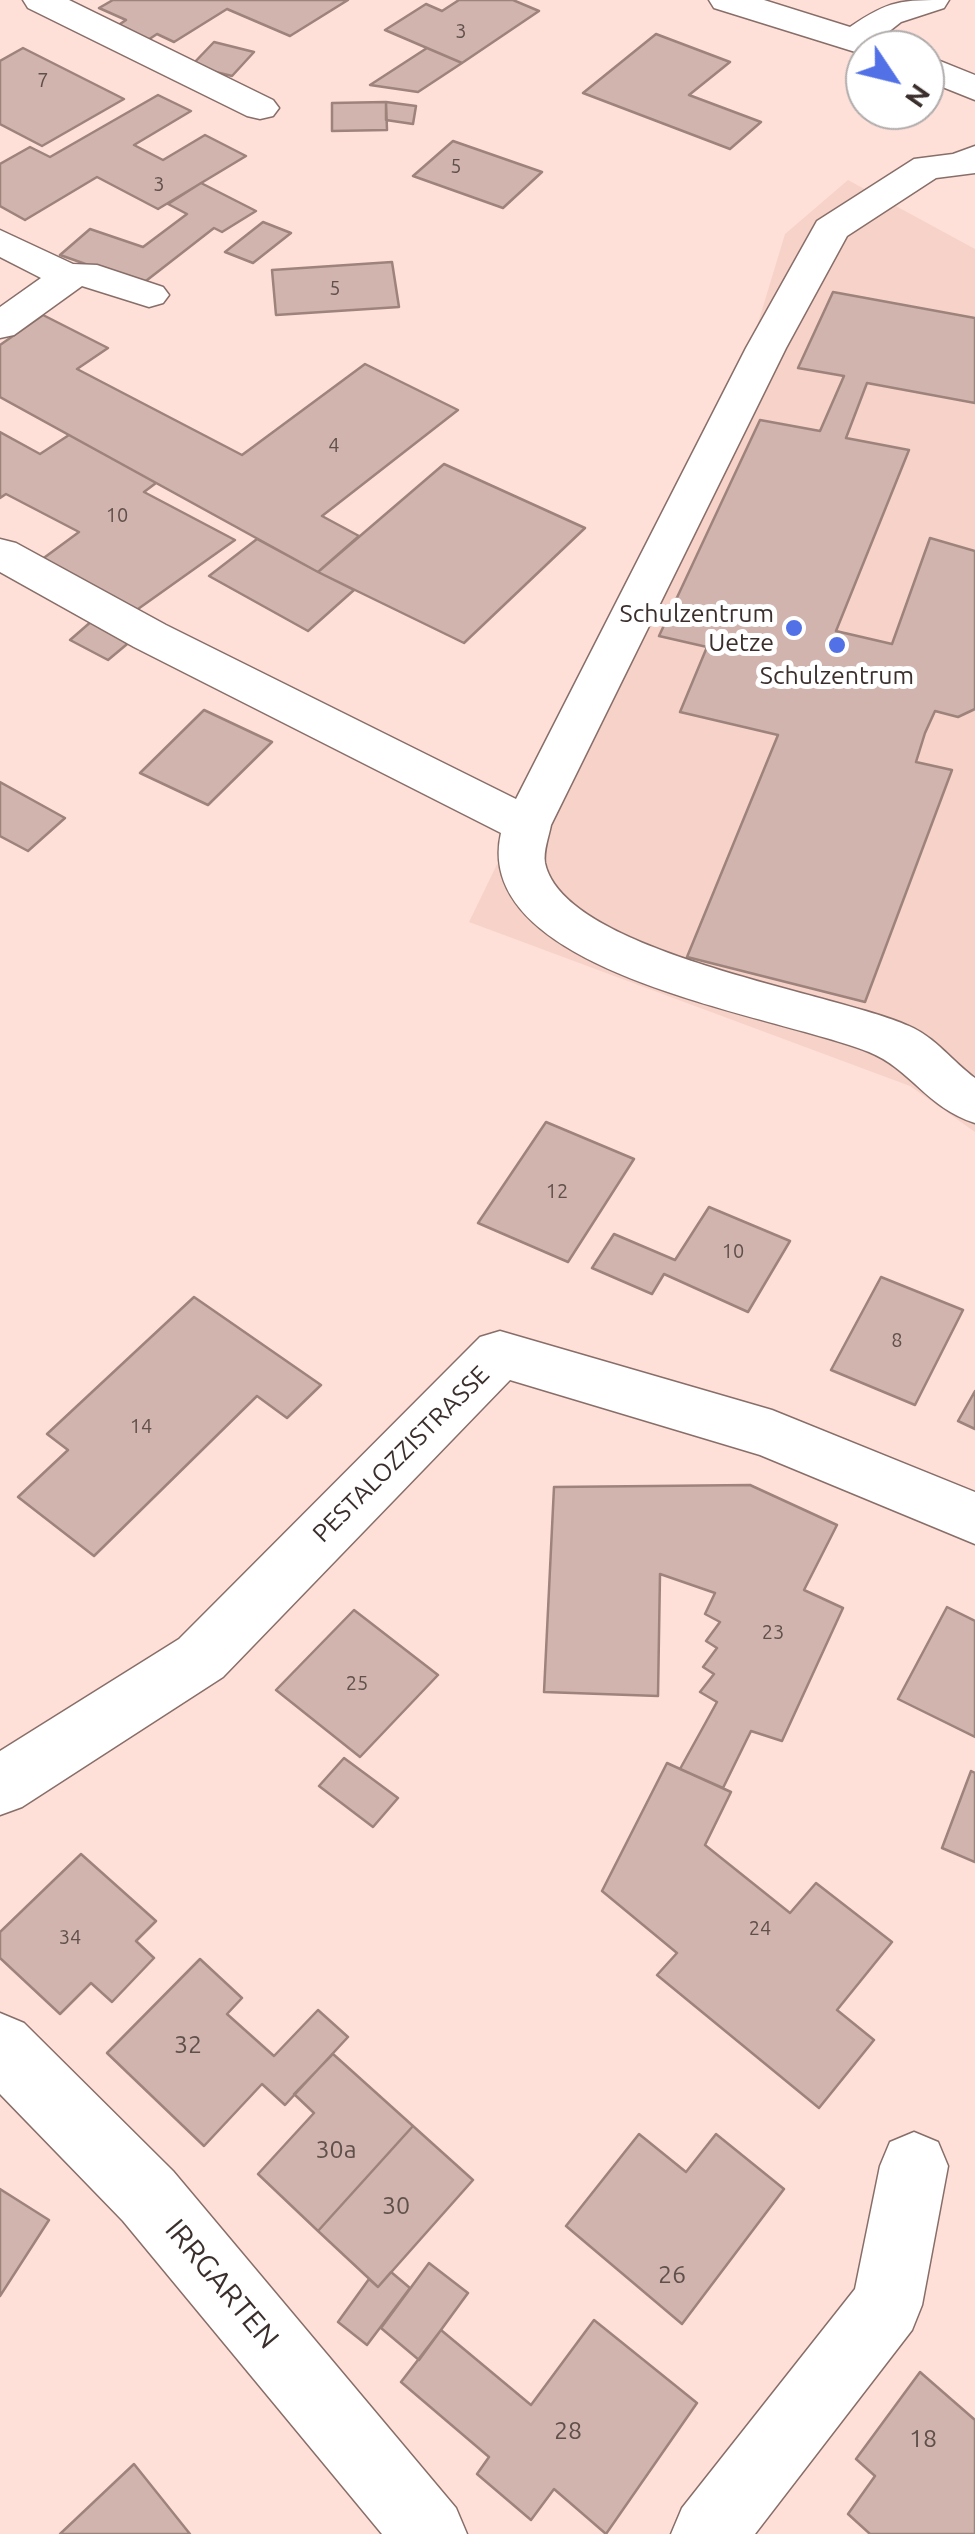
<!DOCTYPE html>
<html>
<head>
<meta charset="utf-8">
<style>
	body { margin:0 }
	#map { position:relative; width:975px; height:2534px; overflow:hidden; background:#fee0d9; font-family:Ubuntu,sans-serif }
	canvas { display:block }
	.north { position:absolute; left:845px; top:30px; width:100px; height:100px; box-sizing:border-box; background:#fff; border:2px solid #b0acab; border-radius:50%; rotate:125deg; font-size:28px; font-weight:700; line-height:40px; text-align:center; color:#3a2f2c }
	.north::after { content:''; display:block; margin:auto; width:35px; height:45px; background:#5371e6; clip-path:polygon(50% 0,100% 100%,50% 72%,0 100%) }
</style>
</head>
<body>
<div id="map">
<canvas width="975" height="2534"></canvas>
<div class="north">N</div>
</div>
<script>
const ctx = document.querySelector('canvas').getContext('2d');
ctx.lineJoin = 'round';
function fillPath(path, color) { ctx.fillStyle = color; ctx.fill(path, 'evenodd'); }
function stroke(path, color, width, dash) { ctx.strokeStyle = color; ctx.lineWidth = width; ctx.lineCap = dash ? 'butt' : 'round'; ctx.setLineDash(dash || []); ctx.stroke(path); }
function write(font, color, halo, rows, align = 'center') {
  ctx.font = font + ' Ubuntu,sans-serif'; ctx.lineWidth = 10; ctx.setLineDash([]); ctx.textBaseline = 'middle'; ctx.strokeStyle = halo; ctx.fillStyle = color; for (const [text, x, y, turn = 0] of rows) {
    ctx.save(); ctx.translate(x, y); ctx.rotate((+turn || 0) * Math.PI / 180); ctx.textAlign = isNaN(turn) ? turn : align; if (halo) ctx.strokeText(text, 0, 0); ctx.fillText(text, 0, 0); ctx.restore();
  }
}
const built = new Path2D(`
	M 848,180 L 975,249 L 975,1132 L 910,1086 L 469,922 L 755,333 L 785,234 Z`);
const building = new Path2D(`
	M 113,0 L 348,0 L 290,36 L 227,9 L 174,42 L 157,34 L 145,42 L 114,28 L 126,20 L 99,8 Z
	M 459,0 L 513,0 L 539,11 L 462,63 L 385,30 L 426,4 L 442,11 Z
	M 656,34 L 730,62 L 689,95 L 761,122 L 730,149 L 583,93 Z
	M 214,42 L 254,52 L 232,76 L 191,66 Z
	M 23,48 L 124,99 L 42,146 L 0,124 L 0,61 Z
	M 427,48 L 462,63 L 418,92 L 370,85 Z
	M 158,95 L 191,111 L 134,145 L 163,160 L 205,135 L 246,156 L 158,209 L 97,177 L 25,220 L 0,206 L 0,164 L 30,147 L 50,157 Z
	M 386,102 L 387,130 L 332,131 L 332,103 Z
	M 386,102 L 416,106 L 413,124 L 386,120 Z
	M 453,141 L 542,172 L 503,208 L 413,176 Z
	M 201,183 L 256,211 L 222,232 L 214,228 L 142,284 L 60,255 L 90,229 L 143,247 L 187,214 L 168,204 Z
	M 263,222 L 291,233 L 253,263 L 225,252 Z
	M 392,262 L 399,307 L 276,315 L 272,270 Z
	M 833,292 L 975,318 L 975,403 L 867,383 L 846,438 L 909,450 L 836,631 L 892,644 L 930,538 L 975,551 L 975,709 L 958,717 L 935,711 L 925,733 L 916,762 L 952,770 L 865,1002 L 687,957 L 778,735 L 680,712 L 707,647 L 659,636 L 760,420 L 820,431 L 844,376 L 798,368 Z
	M 43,315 L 108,348 L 77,369 L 242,455 L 365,364 L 458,410 L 322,516 L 359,536 L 318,572 L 0,397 L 0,345 Z
	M 0,432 L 40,454 L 69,435 L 156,483 L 144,492 L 235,540 L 131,614 L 41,560 L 79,532 L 6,494 L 0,498 Z
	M 444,464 L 585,528 L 464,643 L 318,572 Z
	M 257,539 L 318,572 L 354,590 L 308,631 L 209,576 Z
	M 93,620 L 132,640 L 108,660 L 70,640 Z
	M 204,710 L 272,742 L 208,805 L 140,773 Z
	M 0,782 L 65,818 L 28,851 L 0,836 Z
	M 546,1122 L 634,1159 L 568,1262 L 478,1223 Z
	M 709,1207 L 790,1241 L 748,1312 L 664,1274 L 652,1294 L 592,1268 L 614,1234 L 675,1260 Z
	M 881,1277 L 963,1310 L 915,1405 L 831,1370 Z
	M 194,1297 L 321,1385 L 287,1418 L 257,1396 L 94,1556 L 18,1497 L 68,1450 L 47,1434 Z
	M 975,1391 L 975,1429 L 958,1421 Z
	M 750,1485 L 837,1525 L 804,1590 L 843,1608 L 782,1741 L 751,1731 L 723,1788 L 680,1769 L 717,1702 L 700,1692 L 714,1674 L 703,1667 L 717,1648 L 706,1641 L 720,1622 L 705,1614 L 715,1593 L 660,1574 L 658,1696 L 544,1692 L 554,1487 Z
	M 947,1607 L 975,1621 L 975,1737 L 898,1699 Z
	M 354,1610 L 438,1675 L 360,1757 L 276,1690 Z
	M 344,1758 L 398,1798 L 373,1827 L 319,1786 Z
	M 667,1763 L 731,1792 L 705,1845 L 790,1913 L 816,1883 L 892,1942 L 837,2010 L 874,2040 L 819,2108 L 657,1975 L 677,1953 L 602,1891 Z
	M 971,1771 L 975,1773 L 975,1862 L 942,1848 Z
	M 81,1854 L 156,1921 L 136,1941 L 154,1958 L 112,2002 L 91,1983 L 60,2014 L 0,1958 L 0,1932 Z
	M 200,1959 L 242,1998 L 227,2014 L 274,2056 L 318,2010 L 348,2037 L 285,2105 L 262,2084 L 204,2146 L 107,2053 Z
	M 333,2054 L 413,2126 L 318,2231 L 258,2174 L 314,2113 L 294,2094 Z
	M 413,2126 L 473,2180 L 378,2287 L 318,2231 Z
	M 639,2134 L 686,2172 L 716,2134 L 784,2189 L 682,2324 L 566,2226 Z
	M 0,2189 L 49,2220 L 0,2296 Z
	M 429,2263 L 468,2293 L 419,2360 L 381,2328 Z
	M 391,2272 L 410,2288 L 367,2345 L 338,2322 L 369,2279 L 378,2287 Z
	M 594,2320 L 697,2403 L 606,2534 L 554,2489 L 531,2520 L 477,2474 L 489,2457 L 401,2382 L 441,2330 L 531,2405 Z
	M 920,2372 L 975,2420 L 975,2534 L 870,2534 L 848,2514 L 875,2476 L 856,2459 Z
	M 134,2464 L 190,2534 L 60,2534 Z`);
const minor = new Path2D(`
	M 23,0 L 69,0 L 273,100 L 279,108 L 273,116 L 260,119 L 247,116 L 28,8 Z
	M 709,0 L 764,0 L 850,27 C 889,0 901,0 949,0 L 944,8 L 901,22 L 882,37 L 899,42 L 904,50 L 865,50 L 865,55 L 714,8 Z
	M 925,55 L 975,75 L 975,100 L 925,80 Z
	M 975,146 L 975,173 L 936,178 L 847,236 L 786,348 L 551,825 C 549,836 543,851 545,863 C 564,953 833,992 909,1026 C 935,1037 953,1062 975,1078 L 975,1123 C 927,1108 911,1069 869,1052 C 778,1015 469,974 501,833 L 134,647 L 0,572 L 0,539 L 16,543 L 166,625 L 516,799 L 746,348 L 817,221 L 914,159 L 953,154 Z
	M 0,230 L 73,264 L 97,265 L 163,287 L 169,295 L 163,303 L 149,307 L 82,286 L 14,335 L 0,338 L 0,307 L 41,278 L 0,257 Z
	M 500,1331 L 772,1410 L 975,1492 L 975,1544 L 760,1455 L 510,1380 L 223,1677 L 22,1807 L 0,1815 L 0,1751 L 179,1639 L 480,1337 Z
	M 0,2013 L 24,2023 L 173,2171 L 456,2508 L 467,2534 L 382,2534 L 123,2221 L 0,2094 Z
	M 914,2132 L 938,2142 L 948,2166 L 922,2305 L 912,2330 L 755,2534 L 671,2534 L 682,2508 L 855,2289 L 880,2166 L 890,2142 Z`);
const markers = [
	[794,628,10,"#5371e6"],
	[837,645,10,"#5371e6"]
];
const numberNames = [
	["3",461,31],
	["7",43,80],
	["5",456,166],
	["3",159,184],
	["5",335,288],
	["4",334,445],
	["10",117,515],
	["12",557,1191],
	["10",733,1251],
	["8",897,1340],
	["14",141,1426],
	["23",773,1632],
	["25",357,1683],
	["24",760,1928],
	["34",70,1937]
];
const poiNames = [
	["Schulzentrum",774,614],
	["Uetze",774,643],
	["Schulzentrum",837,676,"center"]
];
const streetNames = [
	["PESTALOZZISTRASSE",401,1454,-45]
];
const nearNumbernames = [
	["32",188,2045],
	["30a",336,2150],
	["30",396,2206],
	["26",672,2275],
	["28",568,2431],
	["18",923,2439]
];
const nearStreetnames = [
	["IRRGARTEN",222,2284,50]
];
fillPath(built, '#f7d2c9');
fillPath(building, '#d0b4ad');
stroke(building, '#9d837c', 2.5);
stroke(minor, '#886e68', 3);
fillPath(minor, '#fff');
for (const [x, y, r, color] of markers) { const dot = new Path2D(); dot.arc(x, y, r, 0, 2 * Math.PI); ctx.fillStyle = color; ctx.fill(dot); stroke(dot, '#fff', 4); }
write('20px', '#60504c', null, numberNames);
write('25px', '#3a2f2c', '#fff', poiNames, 'right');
write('25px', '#3a2f2c', '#fff', streetNames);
write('25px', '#60504c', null, nearNumbernames);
write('30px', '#3a2f2c', '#fff', nearStreetnames);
</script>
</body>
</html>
